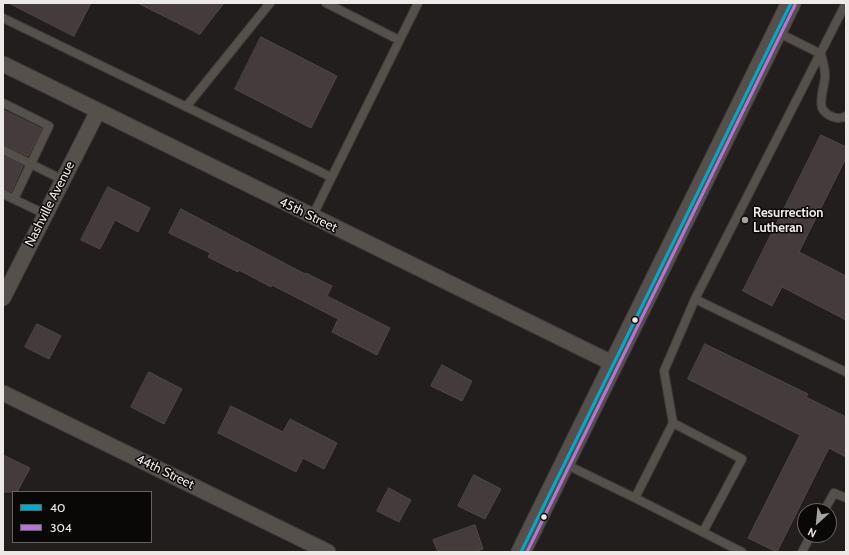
<!DOCTYPE html>
<html>
<head>
<meta charset="utf-8">
<style>
	body { margin:0 }
	#map { position:relative; width:849px; height:555px; overflow:hidden; background:#211e1d; font-family:Cabin,sans-serif }
	canvas { display:block }
	.frame { position:absolute; inset:0; border:4px solid #ede9e7; pointer-events:none }
	.legend { position:absolute; left:12px; top:491px; width:140px; height:52px; box-sizing:border-box; background:#0a0807; border:1px solid #656261; margin:0; padding:5px 7px; list-style:none; font-size:12px; color:#ede9e7 }
	.legend li { display:flex; align-items:center; gap:8px; height:20px }
	.legend b { width:20px; border:1px solid #656261 }
	.north { position:absolute; left:797px; top:503px; width:40px; height:40px; box-sizing:border-box; background:#0a0807; border:1px solid #656261; border-radius:50%; rotate:207deg; font-size:11px; font-weight:700; line-height:16px; text-align:center; color:#ede9e7 }
	.north::after { content:''; display:block; margin:auto; width:14px; height:18px; background:#a6a2a0; clip-path:polygon(50% 0,100% 100%,50% 72%,0 100%) }
</style>
</head>
<body>
<div id="map">
<canvas width="849" height="555"></canvas>
<div class="frame"></div>
<ul class="legend">
<li><b style="height:5px;background:#00a9ce"></b>40</li>
<li><b style="height:5px;background:#b673d3"></b>304</li>
</ul>
<div class="north">N</div>
</div>
<script>
const ctx = document.querySelector('canvas').getContext('2d');
ctx.lineJoin = 'round';
function fillPath(path, color) { ctx.fillStyle = color; ctx.fill(path, 'evenodd'); }
function stroke(path, color, width, dash) { ctx.strokeStyle = color; ctx.lineWidth = width; ctx.lineCap = dash ? 'butt' : 'round'; ctx.setLineDash(dash || []); ctx.stroke(path); }
function write(font, color, halo, rows, align = 'center') {
  ctx.font = font + ' Cabin,sans-serif'; ctx.lineWidth = 3; ctx.setLineDash([]); ctx.textBaseline = 'middle'; ctx.strokeStyle = halo; ctx.fillStyle = color; for (const [text, x, y, turn = 0] of rows) {
    ctx.save(); ctx.translate(x, y); ctx.rotate((+turn || 0) * Math.PI / 180); ctx.textAlign = isNaN(turn) ? turn : align; if (halo) ctx.strokeText(text, 0, 0); ctx.fillText(text, 0, 0); ctx.restore();
  }
}
const building = new Path2D(`
	M 9,3 L 91,3 L 74,36 Z
	M 138,3 L 224,3 L 200,34 Z
	M 261,37 L 337,76 L 311,128 L 235,89 Z
	M 3,110 L 42,129 L 28,156 L 3,145 Z
	M 821,135 L 846,147 L 846,158 L 799,252 L 846,276 L 846,320 L 782,287 L 772,306 L 743,291 Z
	M 3,156 L 23,166 L 11,192 L 3,189 Z
	M 108,187 L 150,208 L 138,232 L 115,220 L 100,249 L 81,240 Z
	M 181,209 L 305,274 L 306,273 L 332,286 L 327,296 L 390,328 L 377,355 L 332,332 L 338,319 L 272,285 L 271,287 L 239,270 L 238,272 L 208,257 L 210,253 L 169,233 Z
	M 37,324 L 61,336 L 49,359 L 25,347 Z
	M 705,344 L 808,394 L 806,397 L 846,417 L 846,457 L 829,448 L 777,552 L 748,538 L 800,435 L 688,379 Z
	M 442,365 L 472,381 L 462,401 L 431,386 Z
	M 149,372 L 182,389 L 164,424 L 131,407 Z
	M 231,406 L 283,432 L 290,419 L 337,443 L 324,469 L 303,458 L 296,472 L 218,433 Z
	M 3,455 L 30,468 L 17,492 L 3,492 Z
	M 474,475 L 501,489 L 485,519 L 458,506 Z
	M 389,488 L 411,500 L 399,522 L 377,511 Z
	M 475,525 L 483,549 L 474,552 L 438,552 L 433,540 Z`);
const service = new Path2D(`
	M 326,3 L 399,40
	M 3,18 L 331,177
	M 777,32 L 821,54 C 823,61 825,68 825,76 C 825,85 819,98 822,108 C 826,116 839,121 846,116
	M 3,103 L 49,126 L 14,199
	M 186,107 L 270,3
	M 3,150 L 63,180
	M 3,194 L 45,214
	M 312,217 L 418,3
	M 695,299 L 846,372
	M 673,423 L 742,459 L 703,532
	M 565,464 L 635,498 L 742,552
	M 635,498 L 673,423 L 664,371 L 695,299 L 846,3
	M 824,511 L 834,493 L 846,498
	M 802,552 L 811,535`);
const minor = new Path2D(`
	M 3,64 L 614,364
	M 3,298 L 98,111
	M 3,393 L 328,552`);
const tertiary = new Path2D(`
	M 521,552 L 791,3`);
const bus1 = new Path2D(`
	M 521,552 L 791,3`);
const bus2 = new Path2D(`
	M 527,552 L 795,5`);
const markers = [
	[745,220,4,"#a6a2a0"],
	[635,320,3.5,"#ede9e7"],
	[544,517,3.5,"#ede9e7"]
];
const streetNames = [
	["Nashville Avenue",50,204,-63],
	["45th Street",308,215,26],
	["44th Street",165,472,26]
];
const poiNames = [
	["Resurrection",753,213],
	["Lutheran",753,228]
];
fillPath(building, '#463b3c');
stroke(building, '#4c4948', 1);
stroke(service, '#3d3a3a', 10);
stroke(minor, '#3d3a3a', 17);
stroke(tertiary, '#3d3a3a', 21);
stroke(service, '#55504b', 8);
stroke(minor, '#55504b', 15);
stroke(tertiary, '#55504b', 19);
stroke(bus1, '#00a9ce', 3);
stroke(bus2, '#b673d3', 3);
for (const [x, y, r, color] of markers) { const dot = new Path2D(); dot.arc(x, y, r, 0, 2 * Math.PI); ctx.fillStyle = color; ctx.fill(dot); stroke(dot, '#0a0807', 1.5); }
write('13px', '#ede9e7', '#0a0807', streetNames);
write('bold 13px', '#ede9e7', '#0a0807', poiNames, 'left');
</script>
</body>
</html>
